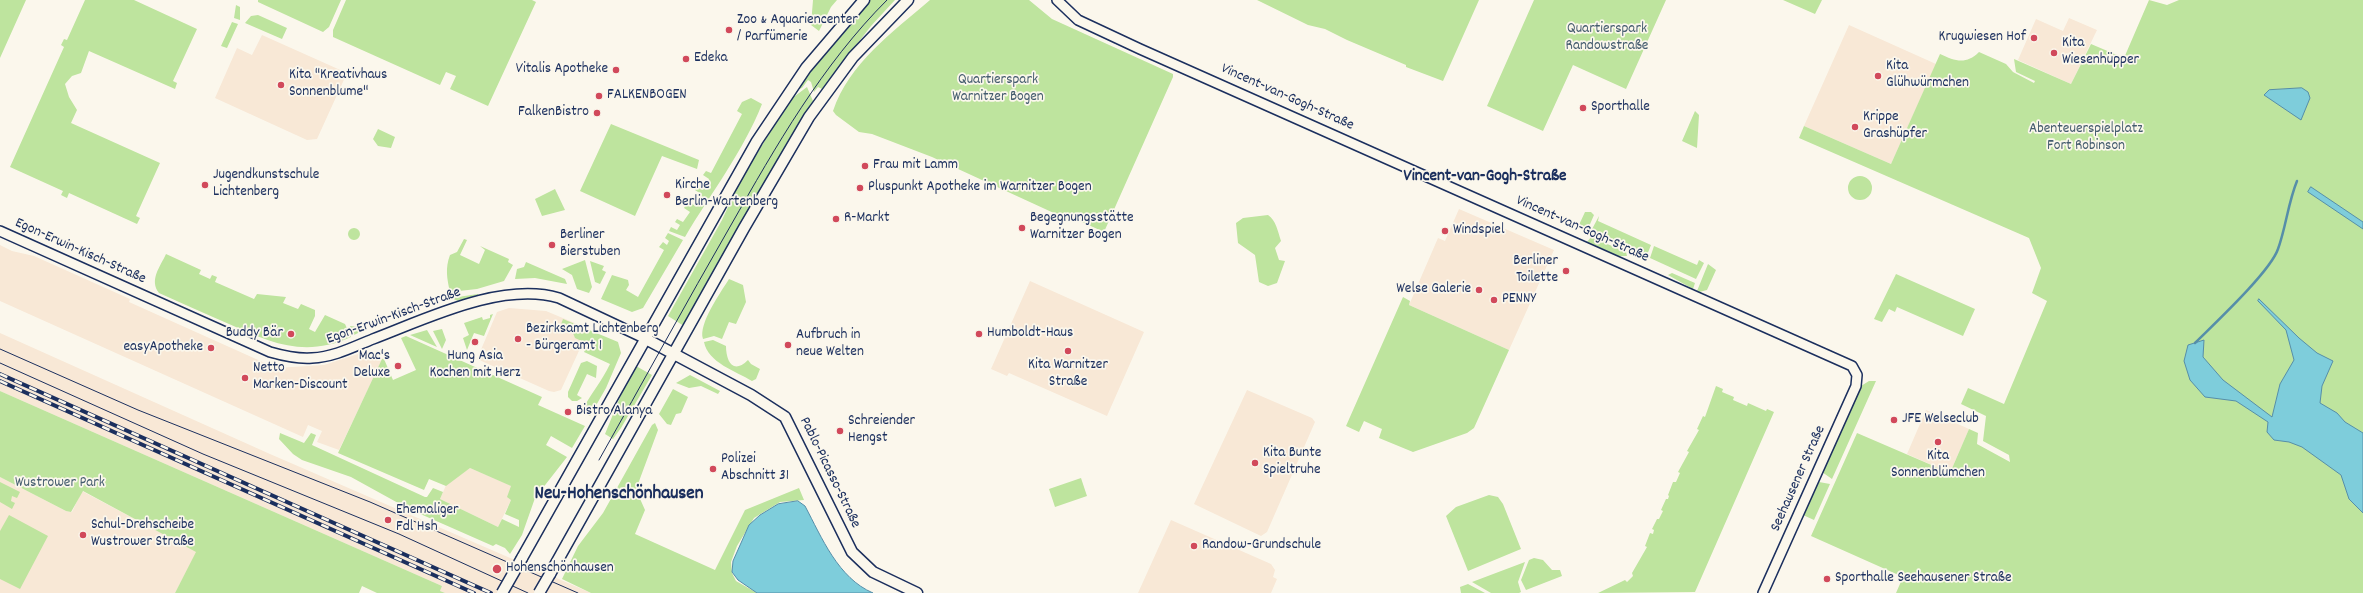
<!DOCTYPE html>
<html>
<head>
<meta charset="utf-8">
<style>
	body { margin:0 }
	canvas { display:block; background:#fbf7ec }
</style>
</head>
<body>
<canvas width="2363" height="593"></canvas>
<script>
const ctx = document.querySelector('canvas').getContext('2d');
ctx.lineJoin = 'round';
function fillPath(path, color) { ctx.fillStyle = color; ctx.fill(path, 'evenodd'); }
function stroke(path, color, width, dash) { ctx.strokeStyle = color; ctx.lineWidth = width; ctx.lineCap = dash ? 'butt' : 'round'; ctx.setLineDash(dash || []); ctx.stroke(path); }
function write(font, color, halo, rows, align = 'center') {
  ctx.font = font + ' Dekko,sans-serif'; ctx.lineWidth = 3.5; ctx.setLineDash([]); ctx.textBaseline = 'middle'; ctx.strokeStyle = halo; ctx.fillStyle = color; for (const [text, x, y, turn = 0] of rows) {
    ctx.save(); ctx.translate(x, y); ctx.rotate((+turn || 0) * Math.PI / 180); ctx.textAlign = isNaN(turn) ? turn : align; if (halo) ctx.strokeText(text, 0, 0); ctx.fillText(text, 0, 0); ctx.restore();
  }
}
const built = new Path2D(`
	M 2069,18 L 2097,30 L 2071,84 L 2018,60 L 2036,19 L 2063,31 Z
	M 1849,25 L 1936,64 L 1891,164 L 1804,126 Z
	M 262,35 L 347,73 L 317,139 L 307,140 L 215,98 L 237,48 L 252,55 Z
	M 1459,209 L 1554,250 L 1509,350 L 1409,305 L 1438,238 L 1445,241 Z
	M 0,245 L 12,251 L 34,256 L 130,299 L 129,302 L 276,368 L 324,365 L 364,352 L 383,358 L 339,450 L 317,442 L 322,431 L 308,425 L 303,437 L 0,301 Z
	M 1030,281 L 1144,332 L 1107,416 L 1009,373 L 1007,376 L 991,369 Z
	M 509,308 L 546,311 L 589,329 L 561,390 L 554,392 L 549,391 L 477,359 L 497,312 Z
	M 0,333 L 270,454 L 591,593 L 445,593 L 440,591 L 442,586 L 0,391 Z
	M 1247,390 L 1312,418 L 1315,422 L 1267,532 L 1261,536 L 1194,504 Z
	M 1926,410 L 1969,429 L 1950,473 L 1907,454 Z
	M 470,468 L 512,486 L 511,500 L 498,527 L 440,499 L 447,483 Z
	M 0,477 L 66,511 L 72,512 L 82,491 L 197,552 L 175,593 L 0,593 Z
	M 1171,520 L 1271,564 L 1275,570 L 1273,577 L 1277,579 L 1271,593 L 1138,593 Z`);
const green = new Path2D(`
	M 0,0 L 26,0 L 0,58 Z
	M 85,0 L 134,0 L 197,29 L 173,81 L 177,83 L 175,89 L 89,51 L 81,73 L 72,76 L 65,84 L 69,97 L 77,110 L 71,123 L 160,163 L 136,216 L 140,218 L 137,224 L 69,193 L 67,198 L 61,195 L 63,191 L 10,167 L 64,47 L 61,45 L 64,39 L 67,40 Z
	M 258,0 L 341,0 L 329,27 L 323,32 L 258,2 Z
	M 346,0 L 532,0 L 536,2 L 488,106 L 450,89 L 456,76 L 446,72 L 440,85 L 333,37 L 333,30 Z
	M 813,0 L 837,0 L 831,7 L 819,31 L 811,25 Z
	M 870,0 L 895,0 L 871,26 L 822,89 L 818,87 L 814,92 L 811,82 L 808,80 L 802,88 L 797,90 L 818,60 Z
	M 930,0 L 1029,0 L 1052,19 L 1173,74 L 1173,77 L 1104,232 L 1071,217 L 1069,220 L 932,157 L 872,134 L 859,132 L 836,115 L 833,111 C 849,63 893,32 930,0 Z
	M 1257,0 L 1479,0 L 1443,81 L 1406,67 L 1406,65 L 1347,40 L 1325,29 L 1308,25 Z
	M 1534,0 L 1666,0 L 1626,89 L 1573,65 L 1543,131 L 1487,106 Z
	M 1783,0 L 1822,0 L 1815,14 Z
	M 2149,0 L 2167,5 L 2179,0 L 2363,0 L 2363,593 L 1896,593 L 1903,577 L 1811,536 L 1857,433 L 1950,473 L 1969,429 L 1978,433 L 1977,444 L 2010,462 L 2009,455 L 1983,441 L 1986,416 L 1961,404 L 1968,388 L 2004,404 L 2047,301 L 2032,293 L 2041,268 L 2029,238 L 1799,138 L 1804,126 L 1891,164 L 1940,54 C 1955,61 1966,65 1979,52 L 2006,64 L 2013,72 L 2034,83 L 2035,81 L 2016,72 L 2014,59 L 2071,84 L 2091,44 L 2124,58 Z
	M 236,5 L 240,7 L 240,20 L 234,18 Z
	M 258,15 L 287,28 L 282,39 L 245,23 L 251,16 Z
	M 232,22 L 238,24 L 227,48 L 221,46 Z
	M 807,87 L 813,101 L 684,326 L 668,316 L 722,220 L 740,181 L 793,95 L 795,96 Z
	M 751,98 L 762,104 C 743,152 711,193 685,237 L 669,231 L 671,227 L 677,230 L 680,225 L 675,222 L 677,219 L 683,222 L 690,212 L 684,208 L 688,201 L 694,205 L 701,194 L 695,190 L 697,186 L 703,190 L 709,179 L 703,175 L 706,171 L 711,173 L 742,114 L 737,111 L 742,102 Z
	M 1695,111 L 1699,115 L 1697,148 L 1682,141 Z
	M 611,124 L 699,160 L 697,169 L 662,156 L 635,216 L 580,191 Z
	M 378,129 L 395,137 L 391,148 L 378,146 L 373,139 Z
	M1848 188a12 12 0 1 1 24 0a12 12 0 1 1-24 0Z
	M 555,189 L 565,210 L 542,216 L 535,199 Z
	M 1585,212 L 1591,212 L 1594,215 L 1587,231 L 1578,227 Z
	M 1268,215 C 1276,220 1278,232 1281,241 L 1275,248 L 1279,260 L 1285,261 L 1277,283 L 1268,286 L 1259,282 L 1255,255 L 1238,243 L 1236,223 L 1243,218 Z
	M 1599,216 L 1598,221 L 1651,245 L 1647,255 L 1593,234 L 1591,231 Z
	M348 234a6 6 0 1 1 12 0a6 6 0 1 1-12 0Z
	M 668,233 L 683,240 L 643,308 L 632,312 L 601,299 L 612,275 L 628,280 L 629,285 L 626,290 L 638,297 L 664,250 L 659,247 L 663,242 L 667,245 L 669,241 L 665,238 Z
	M 1591,237 L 1626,252 L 1627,256 L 1618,256 L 1587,242 Z
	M 464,239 L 467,240 L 460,255 L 479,264 L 485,250 L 480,246 L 509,259 L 508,262 L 513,265 L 504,281 L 477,289 L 450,292 C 447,279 445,268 450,255 L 457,252 Z
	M 1654,246 L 1697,265 L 1699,260 L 1704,263 L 1696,279 L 1650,258 Z
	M 166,254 L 201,270 L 199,274 L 210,279 L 212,275 L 217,277 L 215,282 L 254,299 L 257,294 L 286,297 L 283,303 L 298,309 L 301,304 L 315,310 L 315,316 L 309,329 L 315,332 L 325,315 L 345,324 L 351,337 C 305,358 271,343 229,324 C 205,314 182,303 159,293 C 149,280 160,267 166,254 Z
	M 585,260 L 592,287 L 589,293 L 577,289 L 572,275 L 562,269 Z
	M 590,261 L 604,266 L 602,270 L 606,272 L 600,284 L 595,282 Z
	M 526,262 L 565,279 L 567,284 L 535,278 L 515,279 L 517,269 L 524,267 Z
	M 1708,264 L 1716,270 L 1707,290 L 1699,292 L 1697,291 Z
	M 1672,273 L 1695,283 L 1693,289 L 1668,275 Z
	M 1896,274 L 1975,309 L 1963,336 L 1897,307 L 1895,312 L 1889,309 L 1882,322 L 1874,319 Z
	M 729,279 L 743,285 L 746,302 L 736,324 L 729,322 L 722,339 L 714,336 L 703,339 C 698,324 721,292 729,279 Z
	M 478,295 L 458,301 L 451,298 L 478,294 Z
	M 1403,297 L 1410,301 L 1409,305 L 1509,350 L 1474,428 L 1467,433 L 1413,452 L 1379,438 L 1382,429 L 1364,421 L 1359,432 L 1346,426 Z
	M 493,314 L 484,336 L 474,333 L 467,350 L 463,338 L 469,335 L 464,323 L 482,317 L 483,320 L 490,318 L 490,315 Z
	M 563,319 L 618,342 L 621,353 L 606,388 L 590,416 L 581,412 C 590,395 602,381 610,364 L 584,352 L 588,344 L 575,338 L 573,333 L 556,328 L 557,326 L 560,327 Z
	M 350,326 L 368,328 L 354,335 Z
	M 442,329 L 446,340 L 442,349 L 433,331 Z
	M 427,330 L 437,347 L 410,335 Z
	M 406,336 L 542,397 L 538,405 L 585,426 L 572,448 L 551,436 L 546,445 L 567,457 L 535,498 L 522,535 L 510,554 L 505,548 L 496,544 L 493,546 L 409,509 L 351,477 L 302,460 L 293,454 L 279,439 L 280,433 L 304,443 L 311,433 L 316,435 L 312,445 L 425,497 L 427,497 L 433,488 L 443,492 L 440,499 L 498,527 L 502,519 L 519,527 L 519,520 L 505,514 L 511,500 L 507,497 L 511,486 L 470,468 L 446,486 L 429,479 L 424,490 L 338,453 L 382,359 L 384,359 L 393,380 L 416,370 L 401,338 Z
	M 713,340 L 726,346 C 726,361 733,375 748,360 L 751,364 L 760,369 L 756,379 L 752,381 C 736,371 708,363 704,342 Z
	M 587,361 L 597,366 L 596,378 L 587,374 L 577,395 L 582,398 L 577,401 L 572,401 L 568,397 L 568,392 L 581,363 Z
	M 636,366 L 652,375 L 621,428 L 613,439 L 605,434 L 625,385 Z
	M 690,375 L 720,391 L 718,394 L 701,386 L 689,388 L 676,383 Z
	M 1869,381 L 1876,381 L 1832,479 L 1822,472 L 1861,386 Z
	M 1716,386 L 1723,389 L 1722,392 L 1734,397 L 1733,400 L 1747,406 L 1748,403 L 1766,411 L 1767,409 L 1774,412 L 1695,592 L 1598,593 L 1625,580 L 1627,582 L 1633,576 L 1632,573 L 1647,547 L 1645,546 L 1650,533 L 1653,534 L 1654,530 L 1652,529 L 1657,519 L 1659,519 L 1663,511 L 1661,510 L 1666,499 L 1668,499 L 1669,496 L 1668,495 L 1673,482 L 1676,482 L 1680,473 L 1678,472 L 1689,452 L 1687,451 L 1699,430 L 1697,429 L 1703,416 L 1705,417 Z
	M 673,389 L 688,397 L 681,413 L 676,414 L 671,425 L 667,424 L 659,414 Z
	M 0,391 L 442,586 L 440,591 L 445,593 L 377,593 L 362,586 L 359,593 L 175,593 L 196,552 L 83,491 L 71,512 L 66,511 L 0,477 Z
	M 655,423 L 658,430 L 638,484 L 637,492 L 645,510 L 635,534 L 715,570 L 745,510 L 799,488 L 804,500 L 780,502 L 754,518 L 737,546 L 731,562 L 732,573 L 736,581 L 757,593 L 591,593 L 562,579 L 578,546 L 603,513 L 652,425 Z
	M 1081,478 L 1087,496 L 1055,507 L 1049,489 Z
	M 0,482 L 20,492 L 17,498 L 12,496 L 11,501 L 15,503 L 12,509 L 0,502 Z
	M 1819,482 L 1830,484 L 1814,520 L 1803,515 Z
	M 1489,495 L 1498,497 L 1503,504 L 1521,549 L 1468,571 L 1446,516 L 1456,507 Z
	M 9,515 L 48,536 L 20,589 L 0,579 L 0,531 Z
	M 1534,558 L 1543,560 L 1552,570 L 1560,570 L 1562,576 L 1526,590 L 1521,580 L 1529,560 Z
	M 1525,562 L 1518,582 L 1521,592 L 1519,593 L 1491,593 L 1472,582 Z
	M 1468,584 L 1485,593 L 1461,593 L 1460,587 Z`);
const water = new Path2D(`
	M 2302,88 L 2308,92 L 2310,98 L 2301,120 L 2264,95 L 2269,90 Z
	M 2311,187 L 2363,222 L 2363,229 L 2308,192 Z
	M 2259,299 L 2299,338 L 2317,353 L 2333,361 L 2322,386 L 2320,403 L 2337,413 L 2345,422 L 2363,433 L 2363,513 L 2349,499 L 2341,475 L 2302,447 L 2289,442 L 2274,440 L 2267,432 L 2268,422 L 2236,401 L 2205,397 L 2190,380 L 2184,361 L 2188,345 L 2204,340 L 2203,357 L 2223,380 L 2272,417 L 2280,384 L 2294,360 L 2286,330 L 2258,301 Z
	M 798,501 L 805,506 C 822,538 838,578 873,593 L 757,593 L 738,580 L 732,572 L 733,561 L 749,525 L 760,515 L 778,504 Z`);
const stream = new Path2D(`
	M 2195,343 C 2214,324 2270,272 2278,249 C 2286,227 2288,203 2297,181`);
const tertiary = new Path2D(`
	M 1057,0 L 1078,20 L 1140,49 L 1852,366 L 1857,375 L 1856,386 L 1763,593
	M 0,231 L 270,352 C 284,356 298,359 312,358 C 334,357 353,347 373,339 C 426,319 502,281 559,298 L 644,338`);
const secondary = new Path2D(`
	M 644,338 L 751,395 L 785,417 L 852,552 L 873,572 L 917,593
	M 522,558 L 757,141 L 806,68 L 864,0
	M 550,574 L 744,228 L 809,117 L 853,57 L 908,0`);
const tram = new Path2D(`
	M 0,349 L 138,410 L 370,502 L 578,593
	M 0,363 L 203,454 L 399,534 L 528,593
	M 599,460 C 643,382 686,303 731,225 C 776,146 822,65 887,0`);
const rail = new Path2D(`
	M 0,374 L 491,593
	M 0,381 L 474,593`);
const secondaryBridge = new Path2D(`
	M 502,593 L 522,558
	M 539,593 L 550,574`);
const markers = [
	[729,30,4,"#d1495b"],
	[2034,38,4,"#d1495b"],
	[2054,53,4,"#d1495b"],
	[686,59,4,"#d1495b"],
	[616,70,4,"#d1495b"],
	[1878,76,4,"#d1495b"],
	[281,85,4,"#d1495b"],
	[599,96,4,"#d1495b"],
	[1583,108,4,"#d1495b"],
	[597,113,4,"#d1495b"],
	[1855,127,4,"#d1495b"],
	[865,166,4,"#d1495b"],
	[205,185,4,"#d1495b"],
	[860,188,4,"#d1495b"],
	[667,195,4,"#d1495b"],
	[836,219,4,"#d1495b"],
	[1022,228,4,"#d1495b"],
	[1445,231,4,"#d1495b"],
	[552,245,4,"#d1495b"],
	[1566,271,4,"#d1495b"],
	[1479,290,4,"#d1495b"],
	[1494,300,4,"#d1495b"],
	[291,334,4,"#d1495b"],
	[979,334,4,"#d1495b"],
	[518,339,4,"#d1495b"],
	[475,342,4,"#d1495b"],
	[788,345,4,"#d1495b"],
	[211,348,4,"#d1495b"],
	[1068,351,4,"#d1495b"],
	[398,366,4,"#d1495b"],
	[245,378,4,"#d1495b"],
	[568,412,4,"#d1495b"],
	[1894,420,4,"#d1495b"],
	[840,431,4,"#d1495b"],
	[1938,442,4,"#d1495b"],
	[1255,463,4,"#d1495b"],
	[713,469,4,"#d1495b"],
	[388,520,4,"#d1495b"],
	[83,535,4,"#d1495b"],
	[1194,546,4,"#d1495b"],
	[497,569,5,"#d1495b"],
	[1827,579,4,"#d1495b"]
];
const poiNames = [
	["Zoo & Aquariencenter",737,21],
	["/ Parfümerie",737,38],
	["Krugwiesen Hof",2026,38,"right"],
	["Kita",2062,44],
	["Wiesenhüpper",2062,61],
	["Edeka",694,59],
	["Kita",1886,67],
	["Glühwürmchen",1886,84],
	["Vitalis Apotheke",608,70,"right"],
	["Kita \"Kreativhaus",289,76],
	["Sonnenblume\"",289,93],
	["FALKENBOGEN",607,96],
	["Sporthalle",1591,108],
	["FalkenBistro",589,113,"right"],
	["Krippe",1863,118],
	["Grashüpfer",1863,135],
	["Frau mit Lamm",873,166],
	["Jugendkunstschule",213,176],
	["Lichtenberg",213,193],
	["Kirche",675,186],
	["Berlin-Wartenberg",675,203],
	["Pluspunkt Apotheke im Warnitzer Bogen",868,188],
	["R-Markt",844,219],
	["Begegnungsstätte",1030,219],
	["Warnitzer Bogen",1030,236],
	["Windspiel",1453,231],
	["Berliner",560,236],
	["Bierstuben",560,253],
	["Berliner",1558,262,"right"],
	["Toilette",1558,279,"right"],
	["Welse Galerie",1471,290,"right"],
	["PENNY",1502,300],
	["Bezirksamt Lichtenberg",526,330],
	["- Bürgeramt 1",526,347],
	["Buddy Bär",283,334,"right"],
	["Humboldt-Haus",987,334],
	["Aufbruch in",796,336],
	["neue Welten",796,353],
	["easyApotheke",203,348,"right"],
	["Mac's",390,357,"right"],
	["Deluxe",390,374,"right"],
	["Hung Asia",475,357,"center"],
	["Kochen mit Herz",475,374,"center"],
	["Kita Warnitzer",1068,366,"center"],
	["Straße",1068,383,"center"],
	["Netto",253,369],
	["Marken-Discount",253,386],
	["Bistro Alanya",576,412],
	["JFE Welseclub",1902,420],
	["Schreiender",848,422],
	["Hengst",848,439],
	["Kita Bunte",1263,454],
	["Spieltruhe",1263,471],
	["Kita",1938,457,"center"],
	["Sonnenblümchen",1938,474,"center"],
	["Polizei",721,460],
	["Abschnitt 31",721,477],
	["Ehemaliger",396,511],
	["Fdl Hsh",396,528],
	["Schul-Drehscheibe",91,526],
	["Wustrower Straße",91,543],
	["Randow-Grundschule",1202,546],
	["Hohenschönhausen",506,569],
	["Sporthalle Seehausener Straße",1835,579]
];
const parkNames = [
	["Quartierspark",1607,30],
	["Randowstraße",1607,47],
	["Quartierspark",998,81],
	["Warnitzer Bogen",998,98],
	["Abenteuerspielplatz",2086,130],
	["Fort Robinson",2086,147],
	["Wustrower Park",60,484]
];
const streetNames = [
	["Vincent-van-Gogh-Straße",1287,98,24],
	["Vincent-van-Gogh-Straße",1582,230,24],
	["Egon-Erwin-Kisch-Straße",80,252,24],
	["Egon-Erwin-Kisch-Straße",394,317,-20],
	["Pablo-Picasso-Straße",829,473,64],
	["Seehausener Straße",1799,479,-66]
];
const quarterNames = [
	["Vincent-van-Gogh-Straße",1485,178]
];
const districtNames = [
	["Neu-Hohenschönhausen",619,495]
];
fillPath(built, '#f8e8d6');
fillPath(green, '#bee49e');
fillPath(water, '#7ecddb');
stroke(water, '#568ea9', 1);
stroke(stream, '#568ea9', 2.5);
stroke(tertiary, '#1b2f5e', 12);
stroke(secondary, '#1b2f5e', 13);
stroke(tertiary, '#fbf7ec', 9);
stroke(secondary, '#fbf7ec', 10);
stroke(tram, '#1b2f5e', 1);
stroke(rail, '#1b2f5e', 4);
stroke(rail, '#fbf7ec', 2.5, [8]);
stroke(secondaryBridge, '#1b2f5e', 13, []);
stroke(secondaryBridge, '#fbf7ec', 10);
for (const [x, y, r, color] of markers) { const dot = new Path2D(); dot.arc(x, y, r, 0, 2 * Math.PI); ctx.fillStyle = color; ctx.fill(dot); stroke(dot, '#fbf7ec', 1.5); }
write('15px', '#1b2f5e', '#fbf7ec', poiNames, 'left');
write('15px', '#445c6e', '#fbf7ec', parkNames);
write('15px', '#1b2f5e', '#fbf7ec', streetNames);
write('bold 17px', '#1b2f5e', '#fbf7ec', quarterNames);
write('bold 19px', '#1b2f5e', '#fbf7ec', districtNames);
</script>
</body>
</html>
